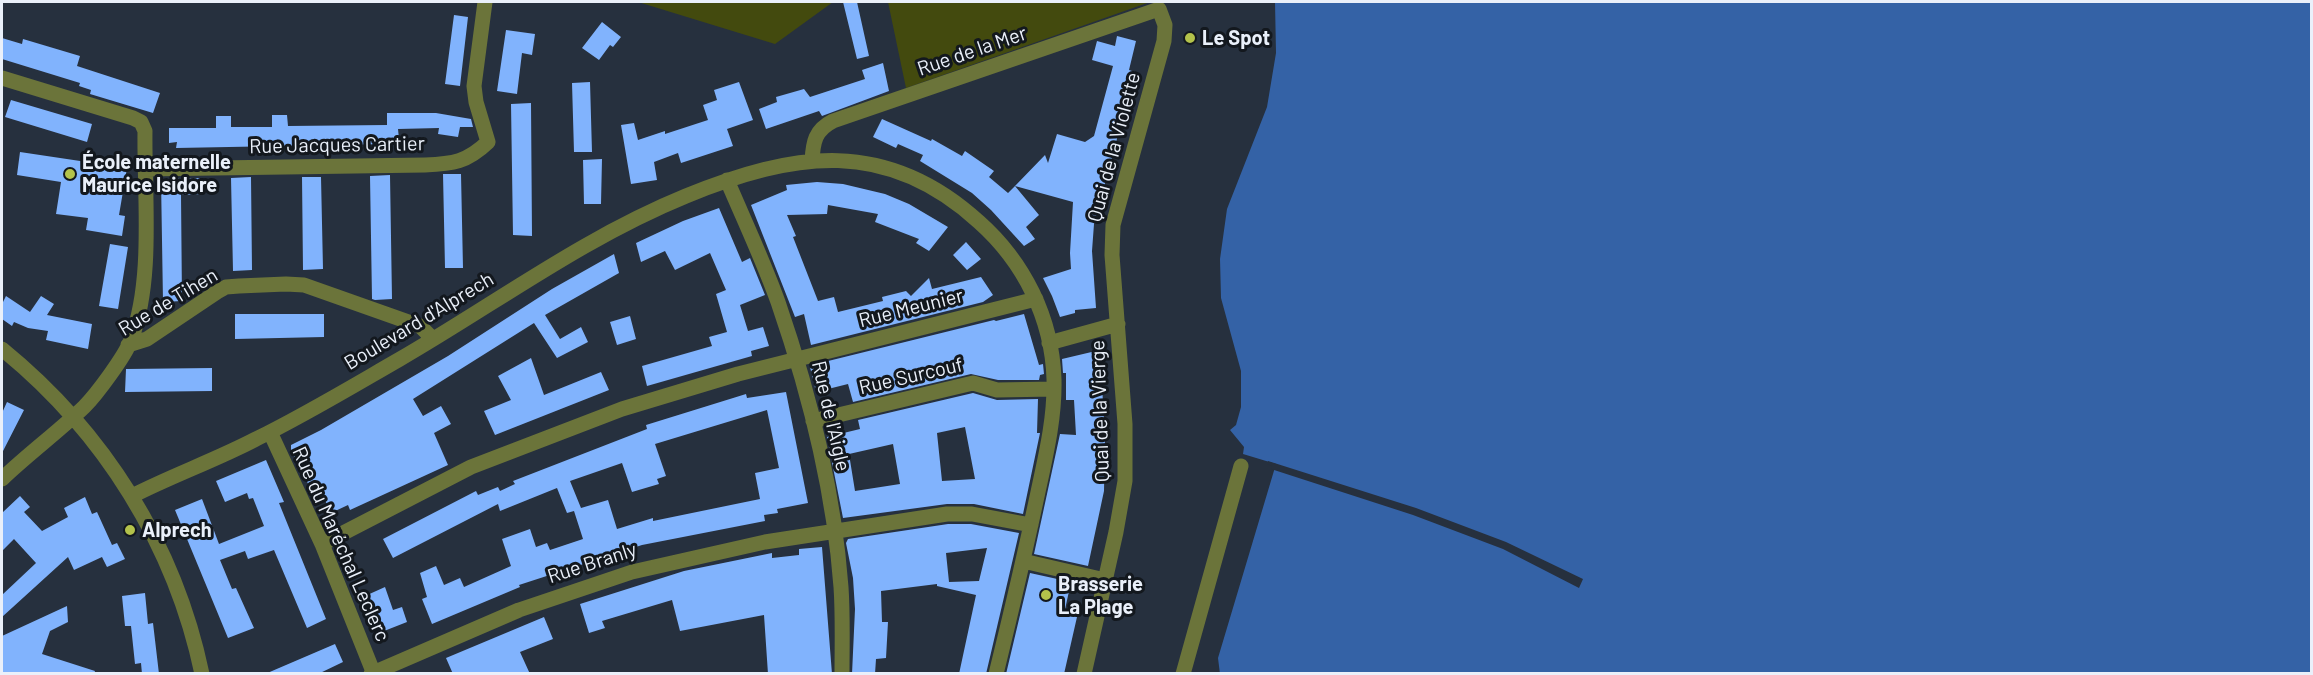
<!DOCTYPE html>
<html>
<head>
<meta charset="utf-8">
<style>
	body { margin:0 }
	#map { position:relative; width:2313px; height:675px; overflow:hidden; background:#26303e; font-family:Barlow,sans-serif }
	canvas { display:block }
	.frame { position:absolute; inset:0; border:3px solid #eaf0fa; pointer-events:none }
</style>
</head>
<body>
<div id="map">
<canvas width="2313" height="675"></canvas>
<div class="frame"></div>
</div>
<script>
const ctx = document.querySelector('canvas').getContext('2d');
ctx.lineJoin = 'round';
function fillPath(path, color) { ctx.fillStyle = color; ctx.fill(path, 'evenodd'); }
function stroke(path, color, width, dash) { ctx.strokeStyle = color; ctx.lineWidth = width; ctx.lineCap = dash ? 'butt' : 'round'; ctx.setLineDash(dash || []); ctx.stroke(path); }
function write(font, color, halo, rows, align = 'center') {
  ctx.font = font + ' Barlow,sans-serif'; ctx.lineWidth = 6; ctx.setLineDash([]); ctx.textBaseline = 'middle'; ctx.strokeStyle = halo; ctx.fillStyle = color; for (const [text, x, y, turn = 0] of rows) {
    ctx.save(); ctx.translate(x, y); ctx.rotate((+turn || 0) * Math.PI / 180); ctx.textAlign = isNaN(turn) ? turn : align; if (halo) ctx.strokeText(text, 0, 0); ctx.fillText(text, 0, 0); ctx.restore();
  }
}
const green = new Path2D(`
	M 638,2 L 833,2 L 775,44 Z
	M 888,2 L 1150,2 L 906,88 Z`);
const water = new Path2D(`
	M 1275,2 L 2311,2 L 2311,673 L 1220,674 L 1218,658 L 1276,464 L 1243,454 L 1244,447 L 1230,430 L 1236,425 L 1241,407 L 1241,371 L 1221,298 L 1220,259 L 1227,209 L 1267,107 L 1276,53 Z`);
const pier = new Path2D(`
	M 1268,461 L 1416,508 L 1506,542 L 1583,579 L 1579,588 L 1503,549 L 1413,515 L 1271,469 L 1272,466 L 1267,464 Z`);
const building = new Path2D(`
	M 843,2 L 857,2 L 869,56 L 857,59 Z
	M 454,15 L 468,17 L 460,86 L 445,84 Z
	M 602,22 L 621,37 L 613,47 L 610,45 L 599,60 L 582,48 Z
	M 506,30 L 535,34 L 532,55 L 522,53 L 517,94 L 497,91 Z
	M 1117,36 L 1136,41 L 1129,70 L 1135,72 L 1094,224 L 1092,251 L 1096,308 L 1075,310 L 1075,313 L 1060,317 L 1052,296 L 1043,278 L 1071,269 L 1070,253 L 1073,202 L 1015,186 L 1045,155 L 1048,163 L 1057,134 L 1085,142 L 1094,136 L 1113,66 L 1092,60 L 1097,41 L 1115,46 Z
	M 2,38 L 22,44 L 23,39 L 80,56 L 77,66 L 160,93 L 153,113 L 90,94 L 91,90 L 79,86 L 80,83 L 2,59 Z
	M 883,63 L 889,91 L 822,116 L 819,111 L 766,129 L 759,109 L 777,102 L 776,97 L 804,89 L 810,97 L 865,79 L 862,70 Z
	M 590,82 L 592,152 L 574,152 L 572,83 Z
	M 739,82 L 753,120 L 727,129 L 733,146 L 681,163 L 678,153 L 654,162 L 657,180 L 631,184 L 621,125 L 634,123 L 638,140 L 665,131 L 665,134 L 708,120 L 703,105 L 717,100 L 714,90 Z
	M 11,100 L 92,124 L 87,142 L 5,117 Z
	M 531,103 L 532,236 L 513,235 L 511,104 Z
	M 387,113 L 436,113 L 471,119 L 473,127 L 460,127 L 458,137 L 438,134 L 439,128 L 398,129 L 399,139 L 388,139 L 388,144 L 176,148 L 177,142 L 169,143 L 169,128 L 216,128 L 216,116 L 231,116 L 231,127 L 272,127 L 272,115 L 287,115 L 288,126 L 387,125 Z
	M 882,119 L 931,141 L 932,139 L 962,156 L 965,151 L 994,171 L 989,177 L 1008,193 L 1015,186 L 1039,215 L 1026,227 L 1035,239 L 1024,246 L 991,210 L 972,193 L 920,161 L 923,155 L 898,144 L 896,148 L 873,137 Z
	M 20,152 L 127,168 L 119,215 L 125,216 L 122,236 L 86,230 L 88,218 L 56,214 L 61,182 L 17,175 Z
	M 602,159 L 601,204 L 584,204 L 583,160 Z
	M 443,174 L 461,174 L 463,268 L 445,268 Z
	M 390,175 L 392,299 L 375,300 L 372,299 L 370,176 Z
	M 251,177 L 252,270 L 233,271 L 231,178 Z
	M 302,177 L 321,177 L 323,269 L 303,270 Z
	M 202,178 L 203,194 L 181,195 L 182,301 L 163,302 L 161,179 Z
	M 817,182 L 843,184 L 885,194 L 909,204 L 948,227 L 929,251 L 916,243 L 919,239 L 875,222 L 878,214 L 828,205 L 827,214 L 787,215 L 796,236 L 793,237 L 818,301 L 834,297 L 838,312 L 883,301 L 882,297 L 906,291 L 911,296 L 929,278 L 932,289 L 981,277 L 993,295 L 983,302 L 811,345 L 804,314 L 795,317 L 751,205 L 787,190 L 786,185 Z
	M 719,208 L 742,262 L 750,258 L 765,295 L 740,305 L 748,331 L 763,327 L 769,346 L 751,351 L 752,356 L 647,386 L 642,366 L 712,346 L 709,337 L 727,332 L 716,294 L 726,290 L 710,253 L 675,270 L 665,251 L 641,262 L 636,243 L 683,221 Z
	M 966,242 L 981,259 L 967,270 L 953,255 Z
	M 110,244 L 128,247 L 118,309 L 99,306 Z
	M 614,254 L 619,273 L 545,315 L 560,339 L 581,327 L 588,342 L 557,358 L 534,323 L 413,399 L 423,416 L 441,406 L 451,424 L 434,433 L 448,465 L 350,510 L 348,505 L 331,513 L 323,496 L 316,499 L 291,451 L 291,445 L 321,430 L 448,356 L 552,289 Z
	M 6,296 L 30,312 L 41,296 L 54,304 L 47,315 L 92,324 L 88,349 L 46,340 L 48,331 L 28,328 L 14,322 L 12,326 L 2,319 L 2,304 Z
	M 235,314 L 324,314 L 324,337 L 235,339 Z
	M 1024,314 L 1039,365 L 1043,364 L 1044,374 L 1040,375 L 1039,380 L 998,380 L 971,374 L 853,402 L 848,384 L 816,392 L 810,367 L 816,364 L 994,320 L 996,321 Z
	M 630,316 L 636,339 L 617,345 L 610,322 Z
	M 1100,350 L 1105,438 L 1104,491 L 1088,566 L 1034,554 L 1060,434 L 1076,435 L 1074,400 L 1066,400 L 1066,373 L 1063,373 L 1062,359 Z
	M 531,358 L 544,395 L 601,372 L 609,390 L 495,435 L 484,411 L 511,400 L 498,376 Z
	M 212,368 L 212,391 L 125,392 L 126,369 Z
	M 786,392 L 808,503 L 777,509 L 778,513 L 764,515 L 765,521 L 642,545 L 519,585 L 520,587 L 432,624 L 422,599 L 427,597 L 420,573 L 436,566 L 444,585 L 460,578 L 464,587 L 511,566 L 502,539 L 530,529 L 536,547 L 547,543 L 550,550 L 583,539 L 574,511 L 567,513 L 557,488 L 500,511 L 498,504 L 393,558 L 383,539 L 476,491 L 478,495 L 498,487 L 500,491 L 515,484 L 513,481 L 647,429 L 646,425 L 746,394 L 747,398 ZM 767,410 L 779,468 L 755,473 L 760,499 L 653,521 L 653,518 L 617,529 L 608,500 L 581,508 L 570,481 L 622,463 L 632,492 L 659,484 L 657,479 L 666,476 L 655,444 Z
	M 973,393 L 997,400 L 1038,399 L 1037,433 L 1040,433 L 1023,514 L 974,504 L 947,504 L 843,518 L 827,437 L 860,429 L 858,420 ZM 965,427 L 975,479 L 942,481 L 937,433 ZM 893,444 L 900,484 L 855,491 L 849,454 Z
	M 7,402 L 24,410 L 2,453 L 2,413 Z
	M 266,460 L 284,502 L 279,503 L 326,619 L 307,628 L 274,550 L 248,559 L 245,551 L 220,560 L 232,589 L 236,588 L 254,628 L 228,638 L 175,510 L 202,499 L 219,544 L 264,526 L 253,498 L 249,499 L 247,493 L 225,502 L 216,481 Z
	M 20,496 L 30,507 L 24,512 L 42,531 L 68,517 L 64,508 L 85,497 L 92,514 L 97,512 L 112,545 L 117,543 L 125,559 L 107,567 L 102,557 L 74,570 L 68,557 L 2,617 L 2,595 L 36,563 L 14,539 L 2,551 L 2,513 Z
	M 948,524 L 971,524 L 1019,533 L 986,674 L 959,674 L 976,595 L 937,586 L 937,584 L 881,591 L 882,622 L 888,622 L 886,658 L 876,659 L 875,674 L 852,674 L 855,609 L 853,578 L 846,543 L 848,539 ZM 987,548 L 979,581 L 949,582 L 946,553 Z
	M 822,547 L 832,674 L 768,674 L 764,615 L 680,631 L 672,600 L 602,621 L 605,628 L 589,633 L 580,604 L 684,571 L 772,553 L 772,558 L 799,555 L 799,549 Z
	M 1030,573 L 1071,582 L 1064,614 L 1077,617 L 1064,674 L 1006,674 Z
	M 385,587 L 393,610 L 402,607 L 407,622 L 379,633 L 365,596 Z
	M 145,593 L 148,624 L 153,623 L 159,674 L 142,674 L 141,663 L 135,664 L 131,626 L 125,626 L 122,596 Z
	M 67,606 L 68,622 L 50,631 L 42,654 L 95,671 L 94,674 L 2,674 L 2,636 Z
	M 544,617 L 553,639 L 520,652 L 530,674 L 453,674 L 446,658 Z
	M 335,644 L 343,662 L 318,674 L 265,674 Z`);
const minor = new Path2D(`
	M 2,78 L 133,118 L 141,122 L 145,131 C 144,196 154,279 131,340 C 125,356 97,394 84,407 C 58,432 28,454 2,479
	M 812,161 C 813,142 815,130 833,121 L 1159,9 L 1165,25 L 1164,41 L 1113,225 L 1112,255 L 1125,424 L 1125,481 L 1116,532 L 1084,674
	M 145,169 L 425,165 C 453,164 467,162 488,142 L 476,102 L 474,86 L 485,2
	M 727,180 C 744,220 763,260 778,302 C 809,392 834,491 841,587 C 843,616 842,645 842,674
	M 1049,343 L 1118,324
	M 128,345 L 147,339 L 217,292 L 226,287 L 239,286 L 286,284 L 304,285 L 420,326 L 433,339
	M 2,349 C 104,432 175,545 202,674
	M 813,421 L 973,383 L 997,390 L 1054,389
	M 270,432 L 322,544 L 374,674
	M 132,496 C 173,475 216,460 256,439 C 305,415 353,386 400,359 C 495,304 583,238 686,196 C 794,152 886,137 979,222 C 1024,262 1052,318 1054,379 C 1055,417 1046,455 1038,492 C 1025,553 1011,613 996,674
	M 322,544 L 471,467 L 622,409 L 738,374 L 1036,299
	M 1023,561 L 1105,580
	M 371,674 L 519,610 L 632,572 L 765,542 L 947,514 L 972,514 L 1031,525
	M 1183,674 L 1241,466`);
const markers = [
	[1190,38,6,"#b3c24b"],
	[70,174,6,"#b3c24b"],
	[130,530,6,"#b3c24b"],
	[1046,595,6,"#b3c24b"]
];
const poiNames = [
	["Le Spot",1202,38],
	["École maternelle",82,162],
	["Maurice Isidore",82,185],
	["Alprech",142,530],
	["Brasserie",1058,584],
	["La Plage",1058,607]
];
const streetNames = [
	["Rue de la Mer",972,51,-19],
	["Rue Jacques Cartier",337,145,-1],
	["Quai de la Violette",1114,147,-75],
	["Rue de Tihen",168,302,-31],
	["Rue Meunier",911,308,-14],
	["Boulevard d'Alprech",419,321,-31],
	["Rue Surcouf",911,376,-13],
	["Quai de la Vierge",1100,411,-92],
	["Rue de l'Aigle",831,416,77],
	["Rue du Maréchal Leclerc",341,544,66],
	["Rue Branly",592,563,-18]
];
fillPath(green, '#434a0e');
fillPath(water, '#3462a6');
fillPath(pier, '#26303e');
fillPath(building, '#81b3fd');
stroke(minor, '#6b743a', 15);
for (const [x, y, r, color] of markers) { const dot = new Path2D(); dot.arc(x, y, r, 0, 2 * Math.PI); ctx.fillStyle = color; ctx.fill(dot); stroke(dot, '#13181e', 2); }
write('bold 20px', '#eaf0fa', '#13181e', poiNames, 'left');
write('20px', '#eaf0fa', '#13181e', streetNames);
</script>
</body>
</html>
